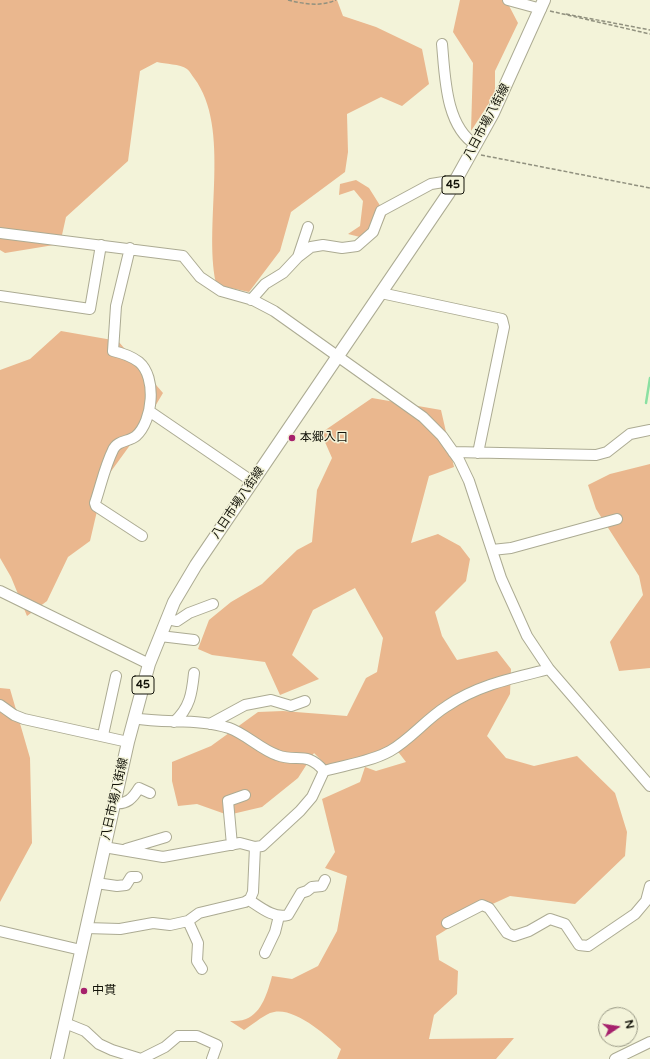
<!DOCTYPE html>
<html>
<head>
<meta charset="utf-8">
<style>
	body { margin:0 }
	#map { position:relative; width:650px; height:1059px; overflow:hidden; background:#f3f3d9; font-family:"Varela Round",sans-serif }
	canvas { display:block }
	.north { position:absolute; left:598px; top:1007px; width:40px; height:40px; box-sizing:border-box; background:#f3f3d9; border:1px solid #999986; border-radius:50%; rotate:77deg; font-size:11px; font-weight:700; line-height:16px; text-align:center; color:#121209 }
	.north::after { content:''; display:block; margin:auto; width:14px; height:18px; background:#a6216c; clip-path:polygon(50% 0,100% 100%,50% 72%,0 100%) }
</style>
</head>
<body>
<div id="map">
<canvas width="650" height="1059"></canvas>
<div class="north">N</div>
</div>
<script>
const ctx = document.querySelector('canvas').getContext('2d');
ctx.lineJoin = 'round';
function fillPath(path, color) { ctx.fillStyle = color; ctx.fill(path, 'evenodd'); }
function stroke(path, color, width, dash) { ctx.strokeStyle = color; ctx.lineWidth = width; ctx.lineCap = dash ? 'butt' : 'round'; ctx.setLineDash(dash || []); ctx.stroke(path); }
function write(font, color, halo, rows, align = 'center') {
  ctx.font = font + ' "Varela Round","Noto Sans JP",sans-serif'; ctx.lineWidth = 3; ctx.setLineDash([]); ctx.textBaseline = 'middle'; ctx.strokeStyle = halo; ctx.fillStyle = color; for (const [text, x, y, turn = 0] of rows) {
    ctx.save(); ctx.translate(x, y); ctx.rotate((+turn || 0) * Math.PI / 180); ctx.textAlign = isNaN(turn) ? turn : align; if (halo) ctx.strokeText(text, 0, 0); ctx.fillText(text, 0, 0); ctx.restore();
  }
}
const green = new Path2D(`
	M 0,0 L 337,0 L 343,16 L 376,27 L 422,49 L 429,84 L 402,106 L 381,97 L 347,114 L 348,152 L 345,172 L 291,212 L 280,251 L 249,292 L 226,287 L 216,283 C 203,223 232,128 194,78 C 192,76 190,71 187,69 C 180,64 165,64 157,62 L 140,71 L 128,161 L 66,217 L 60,244 L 5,253 L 0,250 Z
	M 460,0 L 506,0 L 518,23 L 495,71 L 495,94 L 471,131 L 473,63 L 453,32 Z
	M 356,180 L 369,188 L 386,215 L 379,231 L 360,237 L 348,234 L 360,226 L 363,201 L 354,190 L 339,195 L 340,184 Z
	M 61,331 L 118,341 L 163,393 L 141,430 L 104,481 L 90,541 L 68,557 L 47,601 L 27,616 L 11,577 L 0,558 L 0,370 L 30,359 Z
	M 372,398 L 441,410 L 454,467 L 429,476 L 411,543 L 438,534 L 460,546 L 470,559 L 466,581 L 435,612 L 442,636 L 457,660 L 497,651 L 511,669 L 510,694 L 487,736 L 506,758 L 534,766 L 577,756 L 615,793 L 627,832 L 625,856 L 575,904 L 510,896 L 475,912 L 436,936 L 439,960 L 458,971 L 457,994 L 434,1015 L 429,1039 L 514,1038 L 496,1059 L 337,1059 L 341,1049 C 326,1035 292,1004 270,1013 C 261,1017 252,1025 244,1030 L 230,1021 C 235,1021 241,1021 246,1019 C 262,1013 268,991 272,976 L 292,979 L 318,966 L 337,931 L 347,876 L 325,868 L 335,852 L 322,799 L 360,782 L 365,767 L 376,771 L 406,762 L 399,753 L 374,753 L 327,766 L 314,753 L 298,778 L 262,807 L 228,815 L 197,804 L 178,806 L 172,781 L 172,762 L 211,746 L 258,712 L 283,711 L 347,716 L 366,678 L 377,672 L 383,638 L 355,588 L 313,610 L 292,655 L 319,679 L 280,695 L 265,662 L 212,655 L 198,649 L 209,620 L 231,602 L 262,584 L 297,550 L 312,542 L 317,490 L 332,458 L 321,433 Z
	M 650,464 L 650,668 L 619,671 L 610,642 L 643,595 L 639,576 L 596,509 L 588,485 L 610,474 Z
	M 0,688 L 10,689 L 30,758 L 32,843 L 0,902 Z`);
const stream = new Path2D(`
	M 646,403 L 650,378`);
const path = new Path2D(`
	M 288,0 C 304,4 320,7 336,0
	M 550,11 L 650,34
	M 566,14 L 650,30
	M 481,155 L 650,188`);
const minor = new Path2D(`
	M 508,0 L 541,9
	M 442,44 C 445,75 445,126 476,145
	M 0,233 L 183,256 L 200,277 L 221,291 L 253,300 L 274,311 L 423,417 L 442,436 L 459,460 L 469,481 L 501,578 L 527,636 L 549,669 L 650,786
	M 130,248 L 116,306 L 113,351 C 122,353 131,356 139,362 C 157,377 153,421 136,436 C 129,442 117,440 113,450 C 105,466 101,485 95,503 L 96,506 L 142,536
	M 298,257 L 308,227
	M 381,293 L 502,319 L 504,327 L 478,453
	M 0,296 L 90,309 L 101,245
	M 251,300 L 265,284 L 283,273 L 298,257 L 311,247 L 323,245 L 342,248 L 357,246 L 373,232 L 381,211 L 431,184 L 456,180
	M 149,411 L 253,482
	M 453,452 L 596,455 L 607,452 L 630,434 L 650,430
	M 492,550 L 511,548 L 617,519
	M 0,591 L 149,664
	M 167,619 L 177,621 L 189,613 L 213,604
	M 160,636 L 194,640
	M 0,705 L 14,715 L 24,719 L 128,742
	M 134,718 C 165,724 198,718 229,728 C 246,734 260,749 277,755 C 297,763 306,750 324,771
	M 174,722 C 190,708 192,693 194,673
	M 210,724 L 245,705 L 271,700 L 291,706 L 305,701
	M 103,735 L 116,676
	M 114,803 C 127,805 133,798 139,788 L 150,793
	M 232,845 L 228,801 L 245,795
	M 104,847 L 163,857 L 240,843 L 255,847 L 262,846 L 300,811 L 312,797 L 324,771 C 345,765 370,762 390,751 C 411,739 426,719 447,706 C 478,685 513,678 549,669
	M 126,849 L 166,837
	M 96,883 L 117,886 L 126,885 L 131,877 L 137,877
	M 249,900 C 260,907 274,919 288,915 L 301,893 L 307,891 L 312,887 L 322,886 L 325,880
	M 188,921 L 198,943 L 197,961 L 202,969
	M 447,923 L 482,905 L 489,908 L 507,933 L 514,936 L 529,931 L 550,919 L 565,924 L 579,945 L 588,946 L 635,914 L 646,901 L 650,886
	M 86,928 L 120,929 L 153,923 L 170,925 L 188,921 L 199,913 L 245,902 L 250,899 L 253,892 L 255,847
	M 0,931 L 81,950
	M 265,953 L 275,932 L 279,916
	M 65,1023 L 85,1031 L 99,1044 L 112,1050 L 141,1059 L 165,1047 L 178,1036 L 197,1036 L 217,1045 L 212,1059
	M 615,1059 L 650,1042`);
const major = new Path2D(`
	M 57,1059 L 128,742 L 149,664 L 174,602 L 196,565 L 448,194 L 493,113 L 544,0`);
const markers = [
	[292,438,4,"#a6216c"],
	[84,991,4,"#a6216c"]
];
const shields = [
	[453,185,22],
	[143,685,22]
];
const shieldNames = [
	["45",453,185],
	["45",143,685]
];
const streetNames = [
	["八日市場八街線",487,122,-62],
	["八日市場八街線",238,503,-56],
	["八日市場八街線",115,799,-77]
];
const poiNames = [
	["本郷入口",300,438],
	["中貫",92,991]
];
fillPath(green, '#eab78e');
stroke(stream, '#8ae0a2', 2.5);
stroke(minor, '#acab93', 12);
stroke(major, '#acab93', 14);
stroke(path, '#91917f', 1.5, [4, 2]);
stroke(minor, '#fff', 10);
stroke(major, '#fff', 12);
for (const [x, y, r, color] of markers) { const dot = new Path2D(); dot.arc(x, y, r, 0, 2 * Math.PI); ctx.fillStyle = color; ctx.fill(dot); stroke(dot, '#f3f3d9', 1.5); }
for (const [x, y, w] of shields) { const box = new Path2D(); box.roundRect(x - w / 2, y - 9, w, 18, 3); ctx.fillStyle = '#f3f3d9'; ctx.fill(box); stroke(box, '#121209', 1); }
write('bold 11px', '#121209', null, shieldNames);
write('12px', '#121209', '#f3f3d9', streetNames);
write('12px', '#121209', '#f3f3d9', poiNames, 'left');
</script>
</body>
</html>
